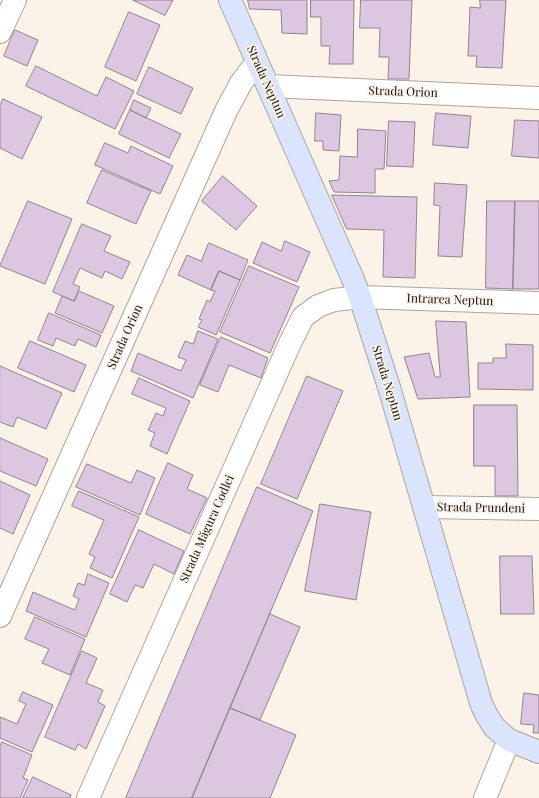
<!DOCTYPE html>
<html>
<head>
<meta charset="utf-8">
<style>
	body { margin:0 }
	canvas { display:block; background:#fbf2e8 }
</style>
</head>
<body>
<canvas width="539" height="798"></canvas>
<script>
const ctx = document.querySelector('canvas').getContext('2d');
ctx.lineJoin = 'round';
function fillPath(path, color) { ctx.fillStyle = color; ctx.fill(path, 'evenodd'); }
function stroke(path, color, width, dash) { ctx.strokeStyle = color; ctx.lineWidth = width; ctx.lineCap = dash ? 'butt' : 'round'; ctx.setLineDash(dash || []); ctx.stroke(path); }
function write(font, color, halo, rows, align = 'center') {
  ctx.font = font + ' "Playfair Display",serif'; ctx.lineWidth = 3.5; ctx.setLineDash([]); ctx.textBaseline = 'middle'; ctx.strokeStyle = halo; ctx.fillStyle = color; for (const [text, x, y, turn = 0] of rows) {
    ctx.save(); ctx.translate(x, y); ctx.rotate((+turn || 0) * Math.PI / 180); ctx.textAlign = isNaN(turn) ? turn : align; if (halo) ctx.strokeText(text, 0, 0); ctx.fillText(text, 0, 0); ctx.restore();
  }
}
const building = new Path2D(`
	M 133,0 L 173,0 L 165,15 Z
	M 248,0 L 307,0 L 307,34 L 282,33 L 281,10 L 250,9 Z
	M 311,0 L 354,0 L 353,64 L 329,64 L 330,46 L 321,46 L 321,17 L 311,17 Z
	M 361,0 L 412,0 L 409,79 L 388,79 L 389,57 L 379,57 L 380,28 L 360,28 Z
	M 480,0 L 506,0 L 502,68 L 476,67 L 477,56 L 468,56 L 470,7 L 480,8 Z
	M 129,12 L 160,25 L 136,81 L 105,67 Z
	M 15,30 L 38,40 L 27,66 L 4,56 Z
	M 36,66 L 97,96 L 106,77 L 134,91 L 115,129 L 26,86 Z
	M 149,67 L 193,88 L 181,114 L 137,94 Z
	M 3,99 L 42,117 L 22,159 L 0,148 L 0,106 Z
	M 134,100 L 151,108 L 146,118 L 130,110 Z
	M 130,110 L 181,134 L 169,158 L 119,134 Z
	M 316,113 L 341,115 L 339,151 L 323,150 L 323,141 L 315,141 Z
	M 436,113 L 471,116 L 468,148 L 433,145 Z
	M 515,120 L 539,121 L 539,158 L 512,156 Z
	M 389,121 L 415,122 L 413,167 L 387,166 Z
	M 358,129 L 386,131 L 384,169 L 375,169 L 375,193 L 334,192 L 329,181 L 339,180 L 340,156 L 357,157 Z
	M 105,143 L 128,153 L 131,146 L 173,166 L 160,194 L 95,165 Z
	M 102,170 L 151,191 L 136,224 L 87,203 Z
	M 223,176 L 257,206 L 236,230 L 202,201 Z
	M 435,183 L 467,185 L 462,257 L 438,256 L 440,206 L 434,205 Z
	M 332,195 L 417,197 L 415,278 L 383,277 L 384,230 L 347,229 Z
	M 28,201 L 72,219 L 45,284 L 0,266 Z
	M 487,201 L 515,201 L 513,289 L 486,288 Z
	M 515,201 L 539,201 L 539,289 L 513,289 Z
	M 82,224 L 111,236 L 104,251 L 130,262 L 122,279 L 105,271 L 102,278 L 80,268 L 73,284 L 80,287 L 74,301 L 53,292 Z
	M 285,241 L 310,252 L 297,282 L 253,263 L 262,242 L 281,251 Z
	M 209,243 L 248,260 L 240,280 L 219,271 L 211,290 L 178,275 L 187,255 L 201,261 Z
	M 249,266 L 299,287 L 270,353 L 220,332 Z
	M 219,271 L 240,280 L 216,335 L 198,327 L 202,320 L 199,319 L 207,300 L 210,302 L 215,291 L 211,290 Z
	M 79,291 L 114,306 L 102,333 L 55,313 L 62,296 L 74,301 Z
	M 49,313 L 101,335 L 96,347 L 78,339 L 75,346 L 56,338 L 53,346 L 38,340 Z
	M 436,321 L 466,322 L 470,397 L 418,399 L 404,357 L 429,353 L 435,377 L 440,377 Z
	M 198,331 L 218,339 L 193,398 L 131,371 L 138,353 L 181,371 L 186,360 L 178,357 L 185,341 L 193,344 Z
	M 221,337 L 268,358 L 261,378 L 229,365 L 218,392 L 200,385 Z
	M 30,341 L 86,365 L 74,392 L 18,368 Z
	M 506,344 L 533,345 L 533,390 L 478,389 L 478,363 L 493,363 L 493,358 L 506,358 Z
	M 0,366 L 62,393 L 46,429 L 17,417 L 13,427 L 0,422 Z
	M 307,376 L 343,391 L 297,499 L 261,484 Z
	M 139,378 L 190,401 L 167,454 L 150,446 L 155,433 L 148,430 L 156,413 L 163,416 L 166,408 L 132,394 Z
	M 474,405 L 517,405 L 518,496 L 495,496 L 495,466 L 474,466 Z
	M 0,438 L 48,459 L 36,486 L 0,471 Z
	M 168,463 L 193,475 L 187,489 L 207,498 L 190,534 L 146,514 Z
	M 87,464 L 131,483 L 137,470 L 155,478 L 140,515 L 76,487 Z
	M 0,481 L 30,495 L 13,534 L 0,528 Z
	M 257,487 L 313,511 L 230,708 L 192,798 L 126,798 Z
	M 79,491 L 139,517 L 112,578 L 90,568 L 95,557 L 89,554 L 104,520 L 72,506 Z
	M 320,504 L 371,512 L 356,600 L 305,591 Z
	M 139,530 L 184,551 L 174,574 L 154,564 L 143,588 L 135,585 L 127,602 L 110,594 Z
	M 500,556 L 532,556 L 534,614 L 501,614 Z
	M 88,574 L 109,583 L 86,637 L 26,611 L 33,592 L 75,610 L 79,599 L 73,596 L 78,583 L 84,585 Z
	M 270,614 L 300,627 L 260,720 L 230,708 Z
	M 35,617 L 85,639 L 70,675 L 42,663 L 49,649 L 25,639 Z
	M 82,651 L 97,658 L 86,683 L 103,690 L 98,702 L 105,706 L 86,749 L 78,744 L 75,750 L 45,737 Z
	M 23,692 L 53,705 L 32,752 L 0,738 L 0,717 L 17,724 L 26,704 L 19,701 Z
	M 524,693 L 539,695 L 539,733 L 533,733 L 534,725 L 521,724 Z
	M 230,708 L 296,735 L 270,798 L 192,798 Z
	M 2,742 L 32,755 L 23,778 L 28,780 L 20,798 L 0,798 L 0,747 Z
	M 33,777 L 71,795 L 70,798 L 23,798 Z`);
const street = new Path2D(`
	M 0,32 L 15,0
	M 268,86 L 539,98
	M 424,507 L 539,509
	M 0,616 L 226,111 L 241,83 L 257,62
	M 88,798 L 290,343 L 303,317 L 318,306 L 334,300 L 360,297 L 539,303
	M 485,798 L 509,740`);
const secondary = new Path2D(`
	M 230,0 L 352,277 L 360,297 L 389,387 L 481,703 L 486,714 L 494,727 L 509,740 L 539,752`);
const streetNames = [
	["Strada Neptun",266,82,66],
	["Strada Orion",403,92,2],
	["Intrarea Neptun",450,300,2],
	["Strada Orion",125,337,-66],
	["Strada Neptun",387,383,73],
	["Strada Prundeni",481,508,1],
	["Strada Măgura Codlei",207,529,-66]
];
fillPath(building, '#dcc6e0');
stroke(building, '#8e868f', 1);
stroke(street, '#ada59b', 24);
stroke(secondary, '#ada59b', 24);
stroke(street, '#fff', 22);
stroke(secondary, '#dae4fd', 22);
write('12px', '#13100d', '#fbf2e8', streetNames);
</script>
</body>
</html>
